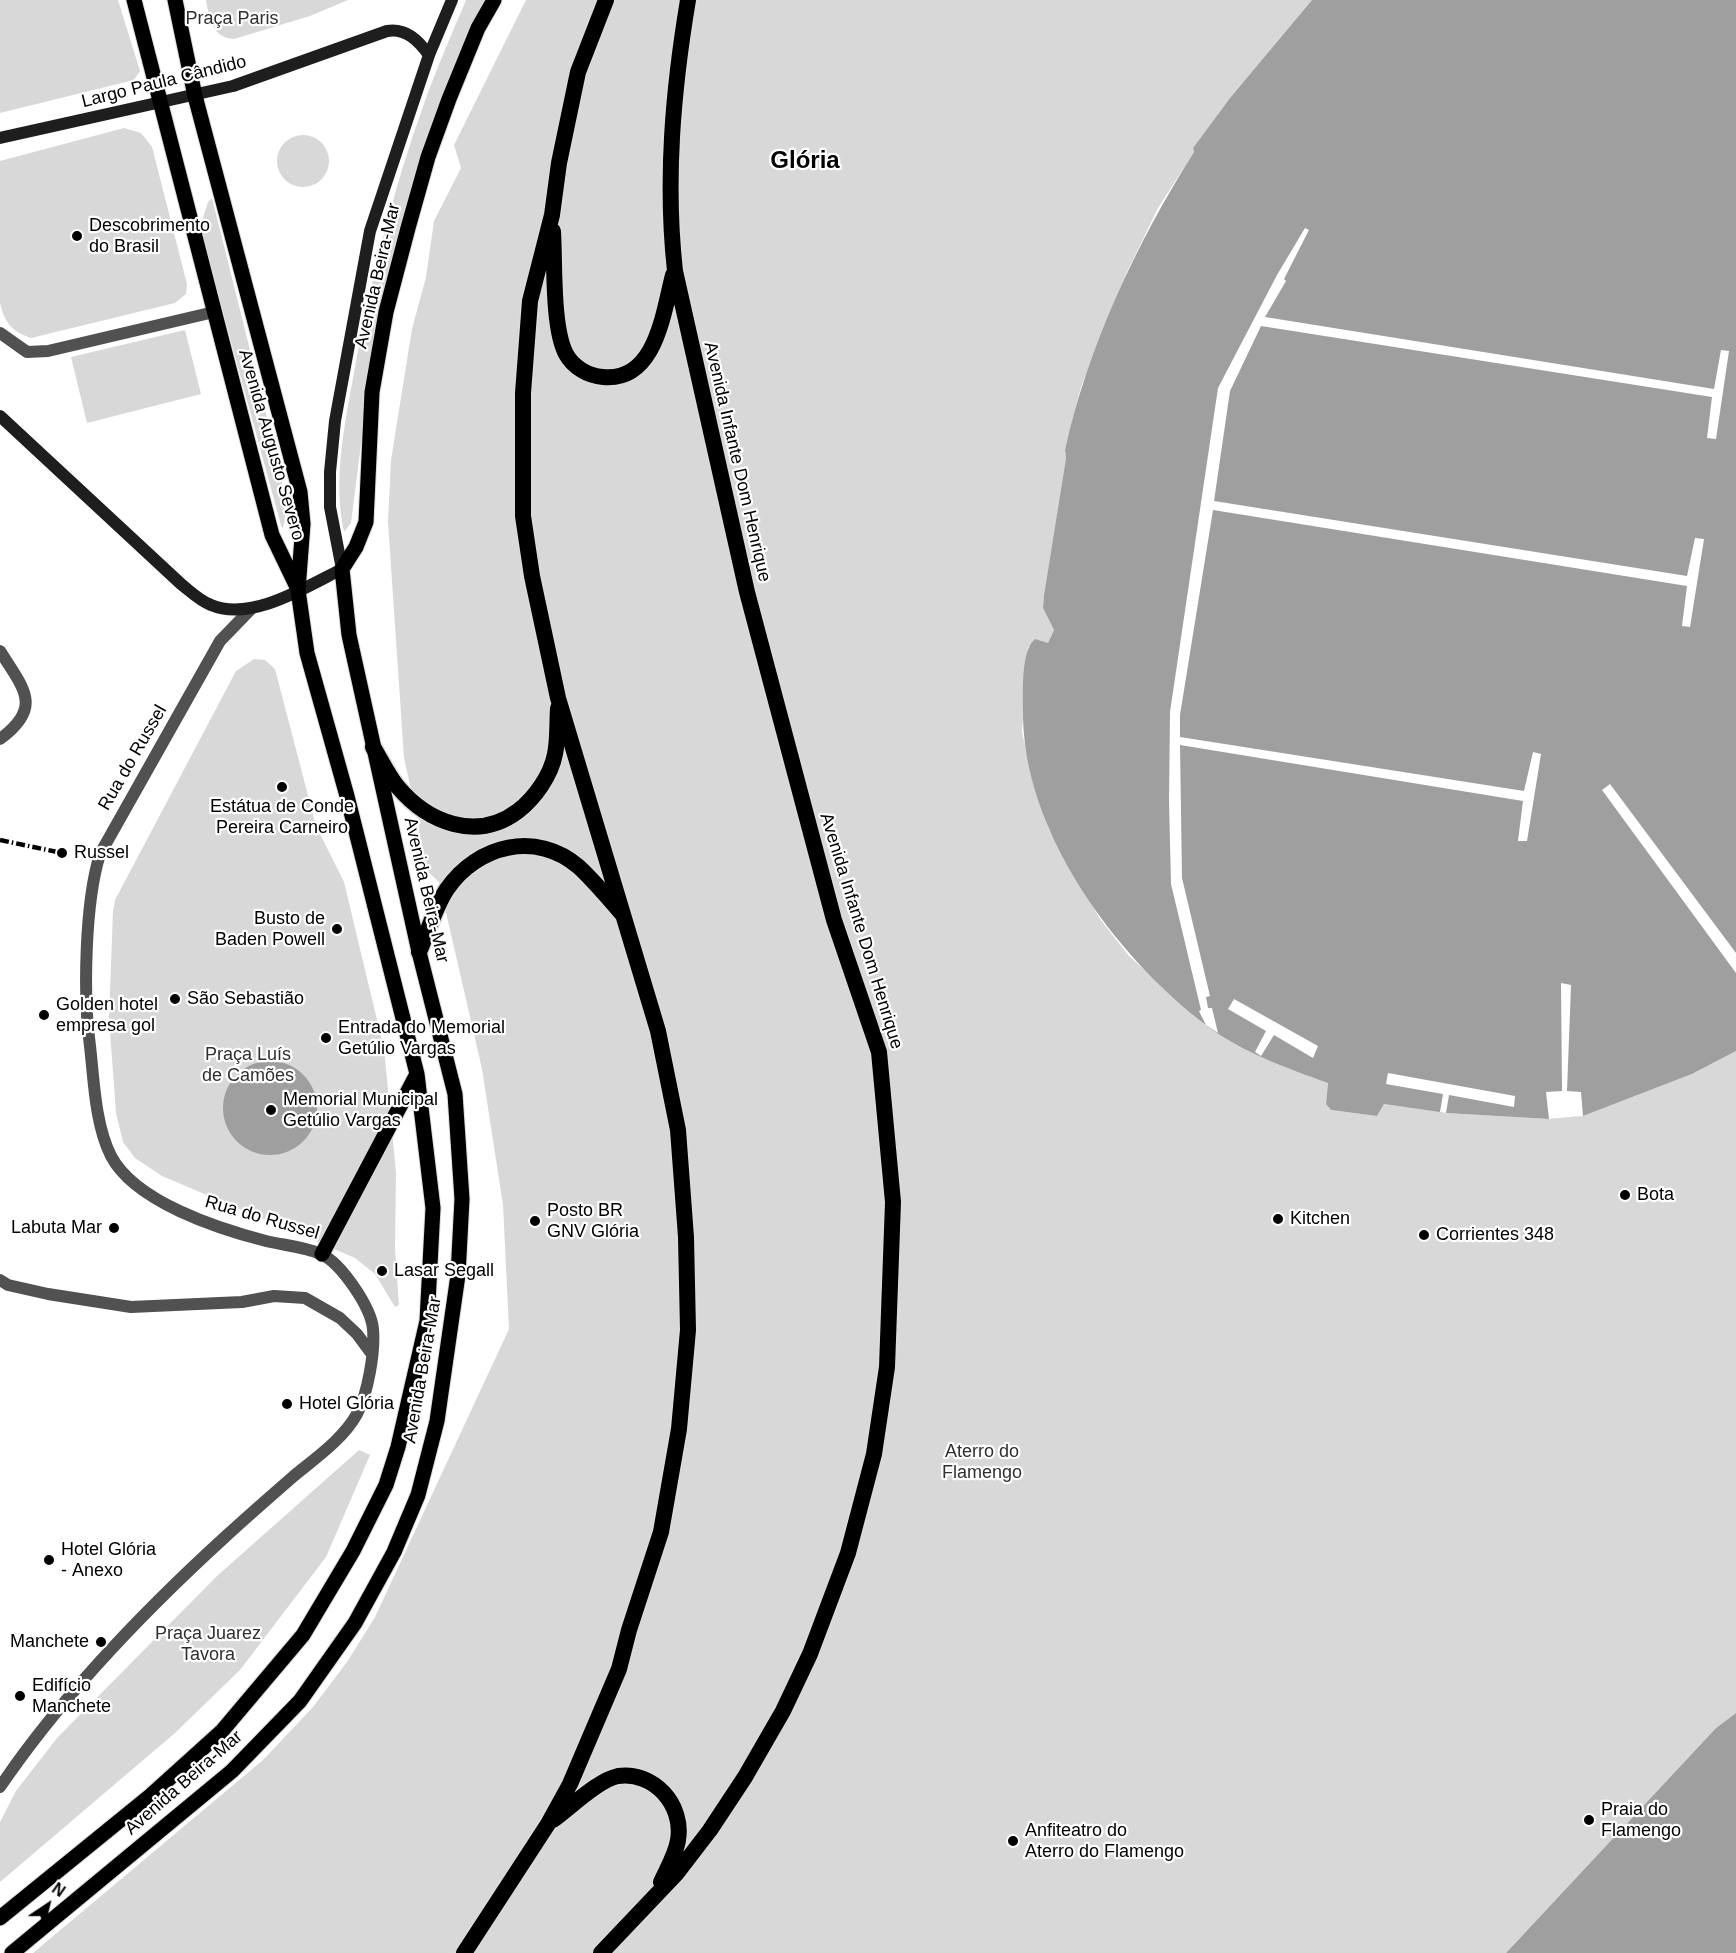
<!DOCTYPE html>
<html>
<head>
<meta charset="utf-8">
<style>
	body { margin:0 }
	#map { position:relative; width:1736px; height:1953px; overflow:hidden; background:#fff; font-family:Arial,sans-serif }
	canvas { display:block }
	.north { position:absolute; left:18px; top:1875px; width:60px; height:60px; -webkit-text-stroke:4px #fff; paint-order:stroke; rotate:35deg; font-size:16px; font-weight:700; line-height:24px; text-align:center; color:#000 }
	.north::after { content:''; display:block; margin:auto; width:21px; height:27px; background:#000; clip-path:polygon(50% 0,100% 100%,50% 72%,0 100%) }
</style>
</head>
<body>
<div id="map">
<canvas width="1736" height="1953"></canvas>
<div class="north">N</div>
</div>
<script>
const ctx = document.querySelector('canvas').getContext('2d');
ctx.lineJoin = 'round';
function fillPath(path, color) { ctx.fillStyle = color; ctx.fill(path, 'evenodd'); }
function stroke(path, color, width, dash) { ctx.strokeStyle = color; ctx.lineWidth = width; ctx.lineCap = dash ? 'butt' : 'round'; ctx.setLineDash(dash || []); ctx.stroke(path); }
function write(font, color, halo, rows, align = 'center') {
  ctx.font = font + ' Arial,sans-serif'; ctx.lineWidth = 4.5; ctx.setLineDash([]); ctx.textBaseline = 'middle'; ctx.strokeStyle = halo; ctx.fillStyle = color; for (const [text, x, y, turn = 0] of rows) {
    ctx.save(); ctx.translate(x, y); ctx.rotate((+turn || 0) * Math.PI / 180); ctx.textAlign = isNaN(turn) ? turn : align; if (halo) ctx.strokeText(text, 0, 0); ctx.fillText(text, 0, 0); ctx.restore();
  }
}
const green = new Path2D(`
	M 0,0 L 118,0 L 140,71 L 134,80 L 0,113 Z
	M 206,0 L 348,0 L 310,16 L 234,39 C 212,38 209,18 206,0 Z
	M 466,0 L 486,0 L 449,88 L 369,381 L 351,523 L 344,532 C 333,482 344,427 353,378 C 370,284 392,191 425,101 C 437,67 452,34 466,0 Z
	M 526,0 L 1312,0 L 1230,98 L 1193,148 L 1194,152 L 1158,208 L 1127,272 L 1081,387 L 1065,450 L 1066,458 L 1044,595 L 1043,608 L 1054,630 L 1048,643 L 1028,647 L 1022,732 L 1031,771 L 1049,829 L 1100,919 L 1129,956 L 1206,1025 L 1269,1060 L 1328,1083 L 1326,1104 L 1331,1110 L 1377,1116 L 1384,1104 L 1446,1113 L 1549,1119 L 1583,1116 L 1692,1074 L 1736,1051 L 1736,1713 L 1716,1728 L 1506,1953 L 33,1953 L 263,1760 L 313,1707 L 347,1662 L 375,1617 L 509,1329 L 503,1205 L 482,1069 L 439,882 L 425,869 L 420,859 L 419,825 L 404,758 L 388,522 L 391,460 L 412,329 L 426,277 L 434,221 L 461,168 L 454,145 Z
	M 124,128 L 141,133 L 152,147 L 187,284 L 186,294 L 175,303 L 31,338 C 11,331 5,323 0,303 L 0,161 Z
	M277 161a26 26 0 1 1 52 0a26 26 0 1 1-52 0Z
	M 212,198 L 277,458 C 280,472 290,518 282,529 L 200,227 L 208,202 Z
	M 185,330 L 201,394 L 87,423 L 71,357 Z
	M 254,659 L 265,660 L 275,669 L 316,826 L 344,882 L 384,1049 L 396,1172 L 395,1249 L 399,1305 L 395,1307 L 375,1274 L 355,1258 L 162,1176 L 135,1158 L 123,1142 L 116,1113 L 109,1018 L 113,911 L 115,900 L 236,671 Z
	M 359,1450 L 370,1455 L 326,1557 L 240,1670 L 175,1733 L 0,1882 L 0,1822 L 16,1791 L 57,1738 L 217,1576 Z`);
const water = new Path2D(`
	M 1312,0 L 1736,0 L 1736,1051 L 1692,1074 L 1583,1116 L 1549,1119 L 1446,1113 L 1384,1104 L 1377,1116 L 1331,1110 L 1326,1104 L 1328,1083 C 1287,1068 1241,1052 1206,1025 C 1114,955 1021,829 1023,709 C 1023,691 1021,650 1035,639 L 1048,643 L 1054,630 L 1043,608 L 1044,595 L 1066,458 L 1065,450 C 1088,346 1137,242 1194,152 L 1193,148 L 1230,98 Z
	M223 1108a47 47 0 1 1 94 0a47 47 0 1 1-94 0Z
	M 1736,1713 L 1736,1953 L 1506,1953 L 1716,1728 Z`);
const pier = new Path2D(`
	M 1305,228 L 1309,230 L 1284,279 L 1286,281 L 1265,317 L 1714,389 L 1721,350 L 1729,351 L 1716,439 L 1707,438 L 1712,397 L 1261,326 L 1230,391 L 1214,501 L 1687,576 L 1695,538 L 1704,539 L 1690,627 L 1682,626 L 1687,586 L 1213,510 L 1180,715 L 1180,737 L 1524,791 L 1533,752 L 1541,754 L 1527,841 L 1518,841 L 1523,801 L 1180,745 L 1182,878 L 1210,996 L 1206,997 L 1208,1008 L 1212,1008 L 1218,1033 L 1206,1025 L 1199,1011 L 1201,1010 L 1171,884 L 1169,801 L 1170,712 L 1218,388 L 1277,275 Z
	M 1610,784 L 1736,953 L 1736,973 L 1602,790 Z
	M 1561,983 L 1571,985 L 1567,1091 L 1581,1092 L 1583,1116 L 1549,1119 L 1546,1092 L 1562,1091 Z
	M 1234,999 L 1318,1046 L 1313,1058 L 1274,1035 L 1261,1056 L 1255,1052 L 1266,1031 L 1228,1009 Z
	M 1388,1073 L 1515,1096 L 1514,1107 L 1449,1095 L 1446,1113 L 1440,1112 L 1443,1094 L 1386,1084 Z`);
const minor = new Path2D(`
	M 0,651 C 23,688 44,707 0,739
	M 0,1280 L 8,1285 L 48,1294 L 131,1307 L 242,1302 L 274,1296 L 305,1298 L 340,1318 L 357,1334 L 371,1353
	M 0,1787 C 61,1697 144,1611 225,1537 C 248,1516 272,1495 295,1475 C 317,1457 343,1439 357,1414 C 368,1393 375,1352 373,1329 C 371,1307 341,1263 321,1254 C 305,1247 283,1245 266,1241 C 219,1229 135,1202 111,1156 C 95,1124 94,1081 90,1046 C 83,995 85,902 100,854 L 220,641 L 251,609`);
const tertiary = new Path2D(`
	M 0,333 L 27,352 L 48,351 L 214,312`);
const secondary = new Path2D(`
	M 0,138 L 233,86 L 387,31 C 406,28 418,40 429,55
	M 0,416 L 181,584 C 191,592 200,601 211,605 C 251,622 306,587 342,569 L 330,507 L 330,472 L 335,421 L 370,231 L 429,55 L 452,0`);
const primary = new Path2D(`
	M 134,0 L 272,535 L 297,587
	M 322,1254 L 417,1074
	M 0,1918 L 150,1796 L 222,1731 L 303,1635 L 353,1551 L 386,1485 L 398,1447 L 427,1321 L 433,1208 L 417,1074 L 347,796 L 307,653 L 298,590 L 303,524 L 300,492 L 195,96 L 175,0
	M 12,1953 L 232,1771 L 300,1701 L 355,1623 L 394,1552 L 418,1495 L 437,1421 L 458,1275 L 462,1199 L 455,1094 L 419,952 L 349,635 L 342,569 L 356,547 L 366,522 L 372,392 L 386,312 L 408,228 L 428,157 L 449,99 L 478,28 L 494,0`);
const trunk = new Path2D(`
	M 553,231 C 555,262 552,328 566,354 C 573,367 588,376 603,377 C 656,382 663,313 673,275
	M 373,747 C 381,760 388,775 397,786 C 428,823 477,842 518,811 C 535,798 551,775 555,754 C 558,739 557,723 558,708
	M 419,952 C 428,932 435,907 447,889 C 477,845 537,830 579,867 C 595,882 609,899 623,915
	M 553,1820 C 570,1808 598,1780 618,1776 C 654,1771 684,1805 678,1840 C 676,1854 667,1869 661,1882
	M 464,1953 L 548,1824 L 570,1784 L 619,1669 L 629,1630 L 661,1532 L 679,1429 L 688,1330 L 686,1237 L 678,1130 L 658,1031 L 558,698 L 532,576 L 523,516 L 523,393 L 530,301 L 552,215 L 559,163 L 578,72 L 606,0
	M 601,1953 L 677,1873 L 710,1830 L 745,1777 L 783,1711 L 810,1654 L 848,1553 L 874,1454 L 887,1367 L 893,1202 L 879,1052 L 834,920 L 747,592 L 675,271 C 665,180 673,90 688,0`);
const rail = new Path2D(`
	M 0,840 L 62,853`);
const markers = [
	[77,236,6,"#000"],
	[282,787,6,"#000"],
	[62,853,6,"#000"],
	[337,929,6,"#000"],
	[175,999,6,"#000"],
	[44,1015,6,"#000"],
	[326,1038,6,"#000"],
	[271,1110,6,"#000"],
	[1625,1195,6,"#000"],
	[1278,1219,6,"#000"],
	[535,1221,6,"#000"],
	[114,1228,6,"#000"],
	[1424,1235,6,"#000"],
	[382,1271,6,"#000"],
	[287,1404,6,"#000"],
	[49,1560,6,"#000"],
	[101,1642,6,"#000"],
	[20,1696,6,"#000"],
	[1589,1820,6,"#000"],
	[1013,1841,6,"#000"]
];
const parkNames = [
	["Praça Paris",232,19],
	["Praça Luís",248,1055],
	["de Camões",248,1076],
	["Aterro do",982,1452],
	["Flamengo",982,1473],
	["Praça Juarez",208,1634],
	["Tavora",208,1655]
];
const streetNames = [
	["Largo Paula Cândido",164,82,-14],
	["Avenida Beira-Mar",378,276,-77],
	["Avenida Augusto Severo",271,445,74],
	["Avenida Infante Dom Henrique",737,462,77],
	["Rua do Russel",133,758,-60],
	["Avenida Beira-Mar",426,890,77],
	["Avenida Infante Dom Henrique",861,931,73],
	["Rua do Russel",262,1218,16],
	["Avenida Beira-Mar",423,1370,-80],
	["Avenida Beira-Mar",184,1783,-41]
];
const poiNames = [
	["Descobrimento",89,226],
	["do Brasil",89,247],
	["Estátua de Conde",282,807,"center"],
	["Pereira Carneiro",282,828,"center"],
	["Russel",74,853],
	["Busto de",325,919,"right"],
	["Baden Powell",325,940,"right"],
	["São Sebastião",187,999],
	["Golden hotel",56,1005],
	["empresa gol",56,1026],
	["Entrada do Memorial",338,1028],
	["Getúlio Vargas",338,1049],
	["Memorial Municipal",283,1100],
	["Getúlio Vargas",283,1121],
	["Bota",1637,1195],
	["Posto BR",547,1211],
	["GNV Glória",547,1232],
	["Kitchen",1290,1219],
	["Labuta Mar",102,1228,"right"],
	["Corrientes 348",1436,1235],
	["Lasar Segall",394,1271],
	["Hotel Glória",299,1404],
	["Hotel Glória",61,1550],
	["- Anexo",61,1571],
	["Manchete",89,1642,"right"],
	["Edifício",32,1686],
	["Manchete",32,1707],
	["Praia do",1601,1810],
	["Flamengo",1601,1831],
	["Anfiteatro do",1025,1831],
	["Aterro do Flamengo",1025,1852]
];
const districtNames = [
	["Glória",805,161]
];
fillPath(green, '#d8d8d8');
fillPath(water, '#9f9f9f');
fillPath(pier, '#fff');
stroke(primary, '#dbdbdb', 17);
stroke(trunk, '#dbdbdb', 19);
stroke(minor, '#515151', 12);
stroke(tertiary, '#515151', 12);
stroke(secondary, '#1e1e1e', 12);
stroke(primary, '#000', 15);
stroke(trunk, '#000', 16);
stroke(rail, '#000', 4.5, [9, 3, 1.5, 3]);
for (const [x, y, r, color] of markers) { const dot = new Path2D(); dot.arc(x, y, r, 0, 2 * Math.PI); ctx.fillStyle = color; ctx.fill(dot); stroke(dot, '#fff', 2); }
write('18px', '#2f2f2f', '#fff', parkNames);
write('18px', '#000', '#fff', streetNames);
write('18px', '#000', '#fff', poiNames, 'left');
write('bold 24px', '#000', '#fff', districtNames);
</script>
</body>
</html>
